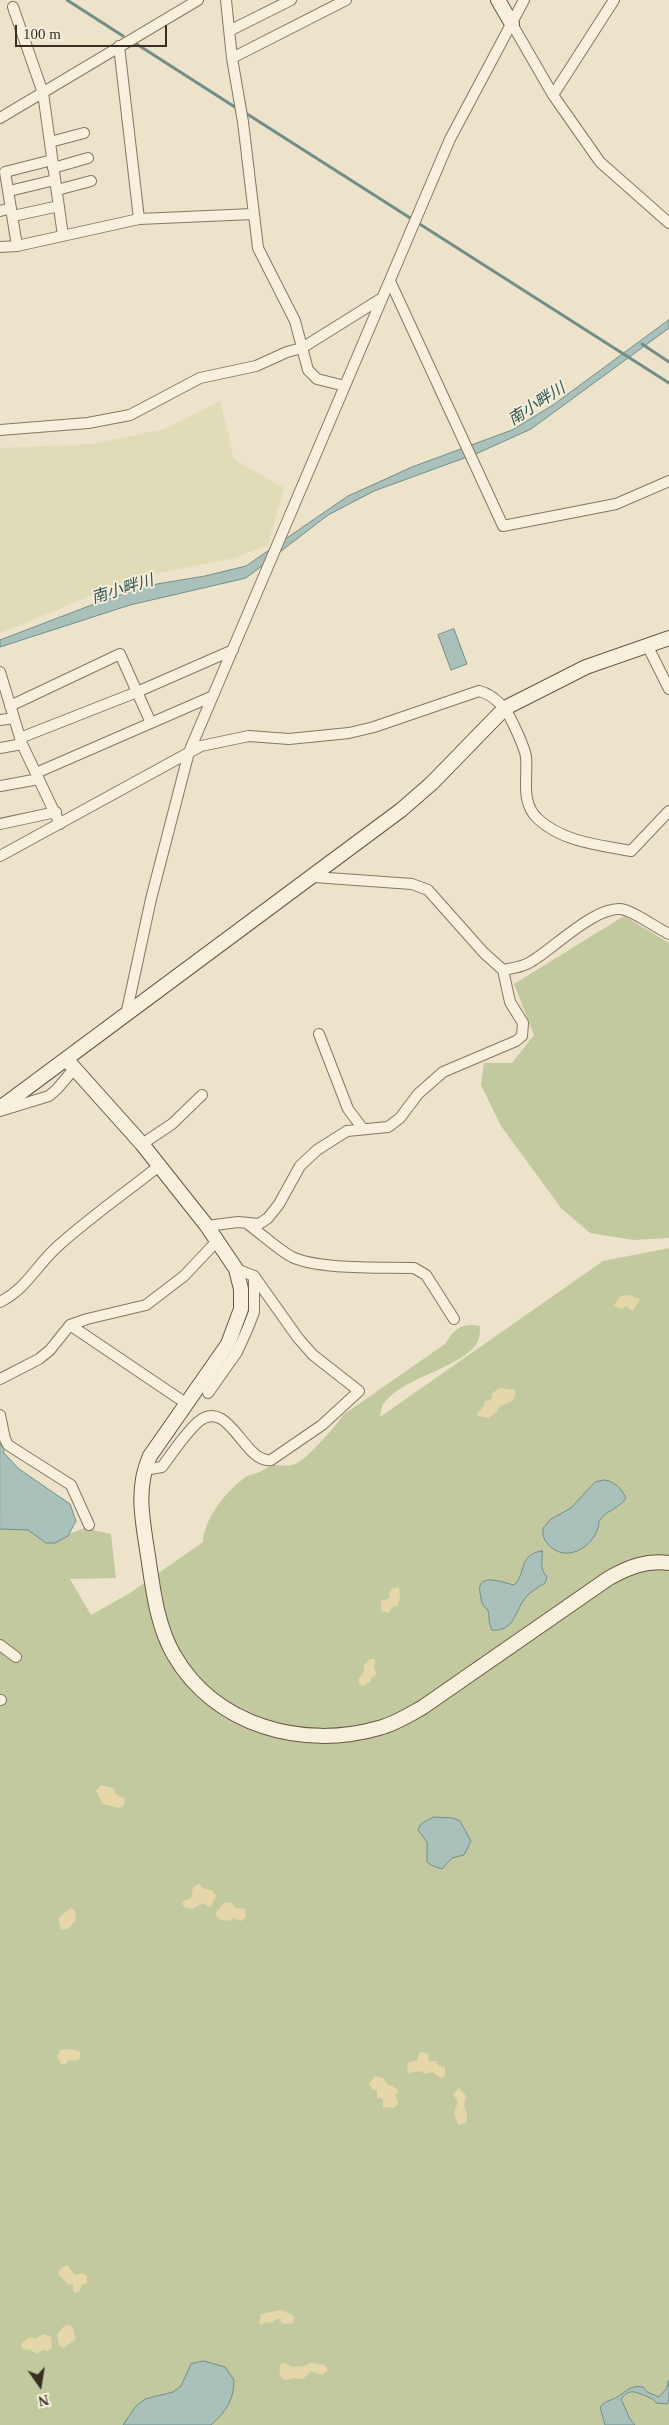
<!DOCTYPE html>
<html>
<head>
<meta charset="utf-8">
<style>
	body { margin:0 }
	#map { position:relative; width:669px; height:2425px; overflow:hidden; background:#ece3ca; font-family:Georgia,serif }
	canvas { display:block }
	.north { position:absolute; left:15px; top:2360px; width:50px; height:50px; -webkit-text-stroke:4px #f3edd9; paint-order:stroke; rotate:167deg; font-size:14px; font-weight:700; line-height:20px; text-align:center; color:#392e22 }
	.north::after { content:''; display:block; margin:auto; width:18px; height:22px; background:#392e22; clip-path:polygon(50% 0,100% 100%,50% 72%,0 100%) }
	.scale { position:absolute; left:15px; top:25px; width:152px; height:22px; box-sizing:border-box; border:2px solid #392e22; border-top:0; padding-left:6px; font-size:15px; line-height:18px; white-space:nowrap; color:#392e22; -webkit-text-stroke:4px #f3edd9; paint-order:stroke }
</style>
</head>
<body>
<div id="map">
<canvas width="669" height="2425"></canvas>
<div class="north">N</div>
<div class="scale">100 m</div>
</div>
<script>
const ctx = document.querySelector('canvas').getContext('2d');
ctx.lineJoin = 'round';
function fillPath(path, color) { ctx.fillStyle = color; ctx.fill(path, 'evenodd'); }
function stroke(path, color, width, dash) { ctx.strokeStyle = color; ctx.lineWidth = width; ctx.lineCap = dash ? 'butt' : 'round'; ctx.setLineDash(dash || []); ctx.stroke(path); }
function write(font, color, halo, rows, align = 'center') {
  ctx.font = font + ' Georgia,"Noto Sans JP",serif'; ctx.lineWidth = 4; ctx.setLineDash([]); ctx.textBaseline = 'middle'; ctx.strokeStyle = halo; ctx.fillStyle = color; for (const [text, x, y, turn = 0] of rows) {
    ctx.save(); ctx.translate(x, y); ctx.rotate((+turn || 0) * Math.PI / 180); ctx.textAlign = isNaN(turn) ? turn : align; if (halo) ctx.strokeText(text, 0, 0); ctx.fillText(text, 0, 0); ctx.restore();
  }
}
const farmland = new Path2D(`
	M 220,401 L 234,459 L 284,488 L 268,545 L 235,558 L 134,578 L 0,633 L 0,448 L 92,444 L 164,429 Z`);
const green = new Path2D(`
	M 624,916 L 669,943 L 669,1238 L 633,1240 L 590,1233 L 561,1208 L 501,1126 L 481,1085 L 484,1063 L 512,1063 L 534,1035 L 514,984 Z
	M 669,1248 L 669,2425 L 0,2425 L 0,1471 L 48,1542 L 85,1528 L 111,1534 L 116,1578 L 70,1579 L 91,1615 L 130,1593 L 203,1542 C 204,1519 225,1493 243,1479 C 247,1475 255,1474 260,1472 C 264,1470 269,1465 274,1465 C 284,1465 289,1468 299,1462 C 309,1456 338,1424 343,1415 L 445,1344 C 454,1329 462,1322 480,1326 C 480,1330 480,1337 478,1341 C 466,1367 404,1376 384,1403 C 381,1406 381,1413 380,1417 L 603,1261 Z`);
const sand = new Path2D(`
	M 628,1295 L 640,1299 L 633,1311 L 626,1306 L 622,1309 L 613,1306 L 621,1296 Z
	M 500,1388 L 515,1390 C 518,1401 508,1403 500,1406 L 496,1413 L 488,1418 L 478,1416 L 477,1413 L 484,1406 L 485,1401 L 492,1399 L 492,1393 Z
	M 399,1587 L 400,1599 L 397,1606 L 392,1607 L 389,1613 L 381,1611 L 381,1601 L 390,1598 L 389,1593 L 393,1588 Z
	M 370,1659 L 375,1659 L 374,1668 L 377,1674 L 371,1678 L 371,1681 L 364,1686 L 360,1685 L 358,1680 L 364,1671 L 364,1665 Z
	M 101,1785 L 113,1788 L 116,1794 L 125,1799 L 124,1805 L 119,1808 L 103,1804 L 96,1791 Z
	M 199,1884 L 204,1889 L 212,1890 L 216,1896 L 212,1905 L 209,1907 L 202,1903 L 193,1909 L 186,1908 L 182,1904 L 183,1901 L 191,1898 L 193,1887 Z
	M 225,1902 L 232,1903 L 235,1908 L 245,1909 L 246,1918 L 241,1921 L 234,1918 L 228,1921 L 218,1919 L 215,1913 Z
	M 71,1908 L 75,1911 L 76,1920 L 68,1929 L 61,1930 L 58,1918 Z
	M 72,2049 L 80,2052 L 80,2058 L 75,2061 L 69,2060 L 65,2065 L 61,2064 L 57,2056 L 61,2050 Z
	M 420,2052 L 428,2053 L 429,2061 L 436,2061 L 438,2066 L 445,2067 L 445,2076 L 441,2078 L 432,2072 L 425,2074 L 420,2071 L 408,2073 L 407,2063 L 417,2060 Z
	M 375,2076 L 383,2078 L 389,2086 L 393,2086 L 399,2091 L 395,2095 L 398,2103 L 394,2108 L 383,2107 L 383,2099 L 377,2098 L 377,2090 L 373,2090 L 369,2083 Z
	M 459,2088 L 466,2096 L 464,2106 L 467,2114 L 466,2123 L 458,2125 L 454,2112 L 458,2102 L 453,2094 Z
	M 67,2265 L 75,2275 L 82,2273 L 87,2276 L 87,2283 L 82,2285 L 79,2292 L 74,2293 L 73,2285 L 68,2284 L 58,2274 L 61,2268 Z
	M 281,2310 L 294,2316 L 293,2323 L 283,2324 L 279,2318 L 270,2323 L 265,2322 L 261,2325 L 259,2323 L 261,2314 Z
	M 68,2325 L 72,2326 L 76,2339 L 63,2348 L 59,2345 L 57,2335 L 63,2327 Z
	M 43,2334 L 51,2337 L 52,2348 L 47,2351 L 43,2350 L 37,2354 L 31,2350 L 23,2349 L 21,2344 L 29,2337 L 35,2339 Z
	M 284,2362 L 292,2367 L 304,2366 L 311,2363 L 325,2365 L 328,2370 L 322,2375 L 311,2371 L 303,2379 L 294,2378 L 284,2380 C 279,2376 279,2371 280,2365 Z`);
const water = new Path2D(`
	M 669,320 L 669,328 L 531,429 L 478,453 L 374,491 L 328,515 L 246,578 L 130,605 L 0,647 L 0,640 L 110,598 L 157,584 L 205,576 L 246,566 L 348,496 L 412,467 L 512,430 L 553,405 Z
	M 454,629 L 467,664 L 451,670 L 438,635 Z
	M 0,1444 L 5,1449 L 3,1452 L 19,1469 L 70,1504 L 76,1521 L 68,1536 L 55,1543 L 46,1543 L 28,1530 L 0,1529 Z
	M 605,1480 C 615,1482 621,1488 626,1498 C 620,1508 604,1512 600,1520 C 598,1522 599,1525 598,1528 C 592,1547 569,1561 552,1548 C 545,1542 542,1537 543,1528 L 551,1519 L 571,1508 L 595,1482 Z
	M 542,1551 C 543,1562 539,1568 547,1577 L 545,1583 C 539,1587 531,1591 526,1597 C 515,1610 515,1632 492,1630 C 488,1623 490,1618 488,1611 C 487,1608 484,1607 483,1605 C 481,1602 481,1596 480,1593 C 476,1571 504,1583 514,1585 C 526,1575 518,1554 542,1551 Z
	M 434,1817 L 453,1818 L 460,1821 L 471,1841 L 464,1855 L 452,1858 L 442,1869 L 433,1866 L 427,1862 L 427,1842 L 418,1830 L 421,1824 Z
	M 204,2361 L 225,2367 L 234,2380 C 234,2401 225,2412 211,2425 L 123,2425 L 136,2406 L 145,2399 L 173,2392 L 181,2386 L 191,2364 Z
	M 669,2381 L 669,2400 L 667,2404 L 656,2403 C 653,2398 652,2399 646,2396 C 635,2392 630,2388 621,2399 L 630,2419 L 635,2425 L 605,2425 L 600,2407 C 606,2400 611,2401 617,2397 C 628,2391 629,2385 643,2387 L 647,2392 L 659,2397 L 666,2389 Z`);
const stream = new Path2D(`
	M 67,0 L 123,36
	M 135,43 L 238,109
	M 244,112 L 669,383
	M 642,344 L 669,362`);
const street = new Path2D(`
	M 226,0 L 232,58 L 243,122 L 258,248 L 295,321 L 308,370 L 317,379 L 345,386
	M 13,7 L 43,93 L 63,236
	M 512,24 L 553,95 L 600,162 L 669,223
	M 231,30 L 291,0
	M 119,46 L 139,219 L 253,214
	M 232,58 L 346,0
	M 553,95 L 614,0
	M 0,118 L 198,0
	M 50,142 L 84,133
	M 53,168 L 88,158
	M 57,190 L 91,181
	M 9,191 L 55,180
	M 0,211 L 11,208
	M 13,216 L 59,206
	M 17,246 L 5,172 L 52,160
	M 0,247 L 17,246 L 139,219
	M 390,281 L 503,526 L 616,504 L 669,481
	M 0,430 L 88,423 L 130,415 L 200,378 L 256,366 L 287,352 L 302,348 L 382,298
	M 647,645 L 669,689
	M 0,672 L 22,744 L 60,824
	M 10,706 L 120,654 L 151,723
	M 0,720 L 14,718
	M 20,738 L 137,692 L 233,650
	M 0,748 L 22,744
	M 36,773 L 213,696
	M 0,786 L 39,779
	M 0,824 L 56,812
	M 0,856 L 201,746 L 249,736 L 289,739 L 349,733 L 374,727 L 479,691 C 488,693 497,700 504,708 C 510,715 525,748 526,757 C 528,778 520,802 538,819 C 563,842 599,845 631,851 L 669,811
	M 503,970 C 513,968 524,967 532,961 C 553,949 599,902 625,910 C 638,914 655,927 669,934
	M 126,1015 L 151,899 L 189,752 L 450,139 L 524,0
	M 319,1034 L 348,1109 L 363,1129
	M 0,1111 L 49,1096 L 57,1089 L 74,1069
	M 142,1144 L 172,1124 L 202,1095
	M 249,1225 C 263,1235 277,1249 292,1257 C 320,1270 382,1267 414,1268 L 426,1275 L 454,1319
	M 207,1226 L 238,1222 L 259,1224 L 268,1218 L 279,1204 L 300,1166 L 317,1150 L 347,1131 L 388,1127 L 400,1118 L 418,1094 L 443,1072 L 516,1041 L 522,1036 L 523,1023 L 510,1002 L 503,970 L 484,953 L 428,890 L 412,884 L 314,877
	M 0,1302 C 27,1288 35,1267 57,1247 C 89,1218 125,1193 159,1166
	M 70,1325 L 187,1404
	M 0,1379 L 39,1359 L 50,1350 L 70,1325 L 87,1319 L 146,1305 L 184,1276 L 217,1241
	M 208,1393 L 237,1352 L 247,1330 L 254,1312 L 254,1276 L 236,1269
	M 0,1415 L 5,1439 L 8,1445 L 71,1485 L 89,1525
	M 144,1470 L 162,1467 C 173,1452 184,1435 198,1422 C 229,1396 244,1464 271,1460 L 322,1425 L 359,1391 L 313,1355 L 298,1338 L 254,1276
	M 0,1645 L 16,1657
	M 0,1700 L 1,1700`);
const secondary = new Path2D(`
	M 498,0 L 512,24
	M 66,1059 L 142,1144 L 207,1226 L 236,1269 L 241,1289 L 241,1309 L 228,1344 L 150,1456 C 135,1489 143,1522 148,1556 C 153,1589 157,1626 174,1655 C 215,1726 303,1750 379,1728 C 395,1724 409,1715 423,1707 L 609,1578 C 629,1567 646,1560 669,1563
	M 0,1108 L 401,810 L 432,783 L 505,708 L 586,667 L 669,638`);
const waterNames = [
	["南小畔川",536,403,-33],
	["南小畔川",122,588,-17]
];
fillPath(farmland, '#e1dcb8');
fillPath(green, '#c3c99e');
fillPath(sand, '#e5d7aa');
fillPath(water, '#aac0bb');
stroke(water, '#718e88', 1);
stroke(stream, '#718e88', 3);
stroke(street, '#877660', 12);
stroke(secondary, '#695742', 16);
stroke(street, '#f7f0dd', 10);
stroke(secondary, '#f7f0dd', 14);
write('italic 16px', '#325756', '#f3edd9', waterNames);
</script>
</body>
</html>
